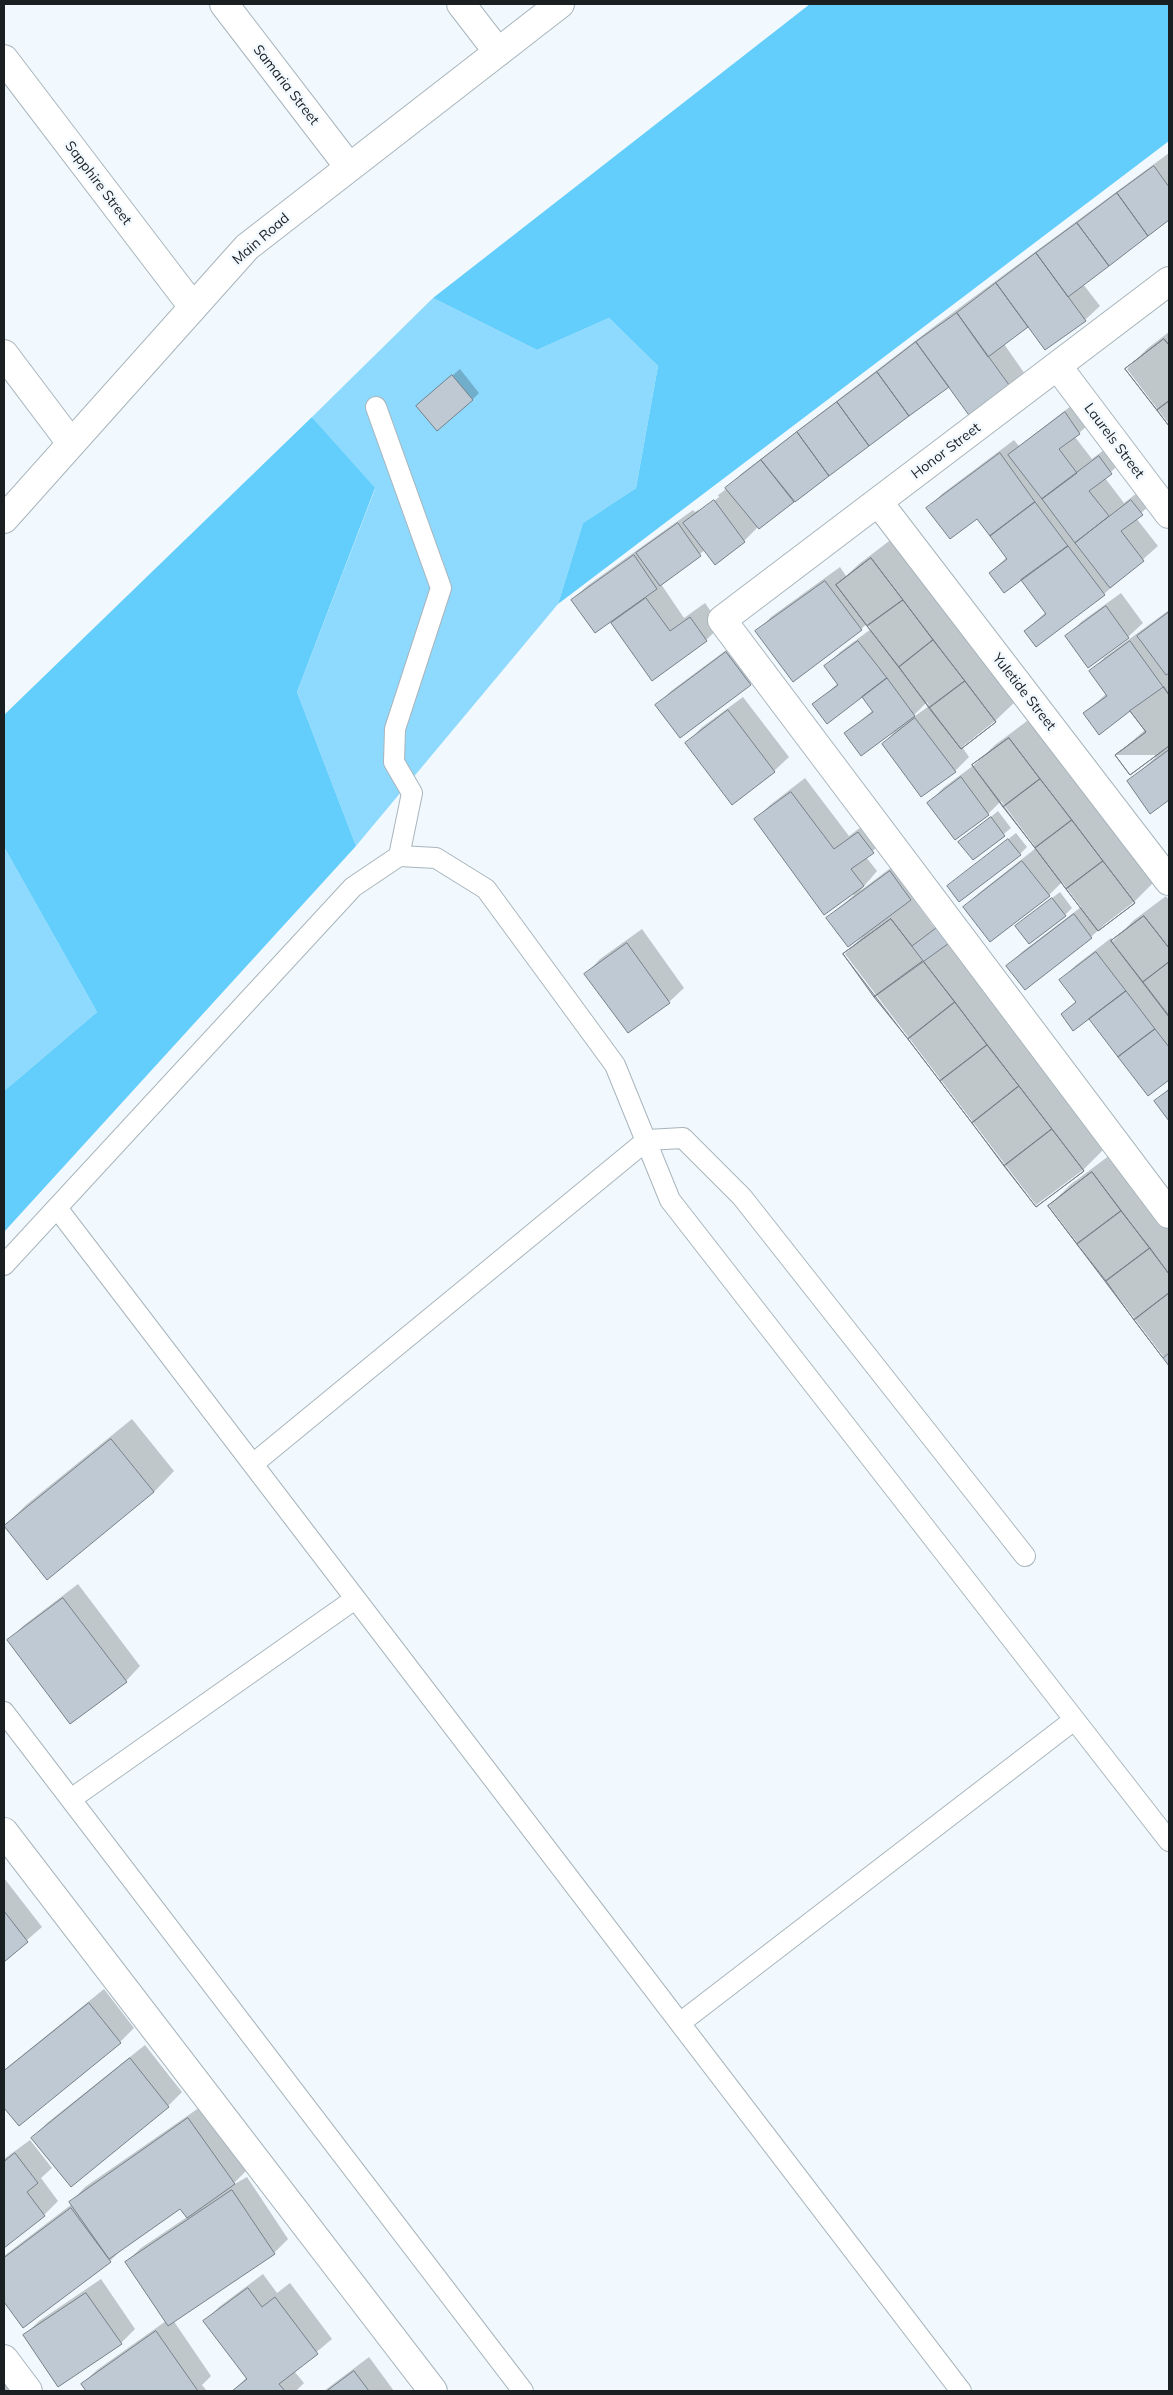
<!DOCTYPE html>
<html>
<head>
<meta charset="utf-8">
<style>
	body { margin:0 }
	#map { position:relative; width:1173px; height:2395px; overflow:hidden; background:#f1f9fe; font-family:Mulish,sans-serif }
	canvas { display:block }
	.frame { position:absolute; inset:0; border:5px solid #1a1f22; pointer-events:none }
</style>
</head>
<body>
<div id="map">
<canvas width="1173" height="2395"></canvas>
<div class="frame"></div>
</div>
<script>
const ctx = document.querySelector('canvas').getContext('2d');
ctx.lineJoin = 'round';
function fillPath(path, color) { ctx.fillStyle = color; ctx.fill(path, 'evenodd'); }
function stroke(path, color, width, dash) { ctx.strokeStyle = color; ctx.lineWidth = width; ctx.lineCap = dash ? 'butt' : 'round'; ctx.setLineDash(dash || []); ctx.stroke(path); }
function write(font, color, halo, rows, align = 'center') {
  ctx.font = font + ' Mulish,sans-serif'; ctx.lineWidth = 5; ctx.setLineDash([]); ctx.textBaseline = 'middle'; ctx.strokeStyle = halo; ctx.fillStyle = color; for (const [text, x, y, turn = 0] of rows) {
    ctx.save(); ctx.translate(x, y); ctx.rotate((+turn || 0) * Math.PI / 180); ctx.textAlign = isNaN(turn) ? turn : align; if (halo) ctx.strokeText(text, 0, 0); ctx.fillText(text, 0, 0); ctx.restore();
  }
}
const green = new Path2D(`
	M 433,298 L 537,350 L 609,318 L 658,366 L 636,488 L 583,523 L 558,604 L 356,846 L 297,692 L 375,489 L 312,417 Z
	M 4,847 L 97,1012 L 4,1091 Z`);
const forest = new Path2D(`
	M 810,4 L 1169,4 L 1169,141 L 558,604 L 583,523 L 636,488 L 658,366 L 609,318 L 537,350 L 433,298 Z
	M 312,417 L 375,488 L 297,692 L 356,846 L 4,1232 L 4,1091 L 97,1012 L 4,847 L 4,715 Z`);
const shadow = new Path2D(`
	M 1169,153 L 1169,219 L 1083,284 L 1100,306 L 1085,320 L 1029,325 L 1004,344 L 1025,374 L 1011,388 L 949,385 L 759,526 L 744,541 L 715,563 L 705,550 L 661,584 L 684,618 L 705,603 L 721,626 L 706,640 L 653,679 L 610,621 L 572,600 L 587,586 L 693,510 L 695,512 L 729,487 L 741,474 L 932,328 ZM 718,495 L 719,497 L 700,512 L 698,510 Z
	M 1169,332 L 1169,424 L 1127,369 L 1148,348 Z
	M 460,369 L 479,393 L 472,400 L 425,399 Z
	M 1080,399 L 1094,419 L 1075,437 L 1092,459 L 1113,443 L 1125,458 L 1105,478 L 1124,503 L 1146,486 L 1156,499 L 1136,518 L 1158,546 L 1104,594 L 1025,631 L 1046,612 L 1021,579 L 990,573 L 1007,557 L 978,517 L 928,508 L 942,494 L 1014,440 L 1019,446 Z
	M 893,538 L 1016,701 L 995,721 L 962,747 L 969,757 L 955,771 L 884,744 L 898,727 L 846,734 L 873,710 L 862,695 L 814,705 L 838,683 L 826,666 L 840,652 L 871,629 L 867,624 L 861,629 L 757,632 L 771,617 L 840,567 L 846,576 L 859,564 ZM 927,702 L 929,706 L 915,716 L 914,715 Z
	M 1121,593 L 1143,623 L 1128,637 L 1089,666 L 1067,637 L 1081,622 Z
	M 1169,610 L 1169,798 L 1151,812 L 1129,781 L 1156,757 L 1155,755 L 1116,755 L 1145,730 L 1130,710 L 1085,713 L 1107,693 L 1091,671 L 1105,657 Z
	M 741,639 L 764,670 L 750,684 L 657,705 L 671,691 Z
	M 743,697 L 789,757 L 774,771 L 687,743 L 701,728 Z
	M 1031,718 L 1155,881 L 1134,902 L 1105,924 L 1091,937 L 1008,966 L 1022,952 L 1081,907 L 1062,882 L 1049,895 L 965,907 L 979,893 L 1036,848 L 1001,801 L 988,814 L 929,803 L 943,788 L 974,765 L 995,745 Z
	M 805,778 L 849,836 L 873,818 L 887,838 L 866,857 L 877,871 L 860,891 L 905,857 L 925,884 L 912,897 L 934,927 L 955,912 L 947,943 L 1104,1149 L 1083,1170 L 1036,1205 L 845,954 L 862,937 L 828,918 L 854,895 L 756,819 L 770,805 Z
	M 998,811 L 1011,828 L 974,859 L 960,842 Z
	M 1016,833 L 1027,847 L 1020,854 L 948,886 Z
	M 1060,892 L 1072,908 L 1065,915 L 1024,919 Z
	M 1166,896 L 1169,900 L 1169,1078 L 1148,1094 L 1090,1017 L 1063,1014 L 1077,1000 L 1061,980 L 1075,966 L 1111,938 L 1113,941 L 1134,920 Z
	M 642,929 L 684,988 L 669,1002 L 586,974 L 600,959 Z
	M 1169,1088 L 1169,1119 L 1156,1102 Z
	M 1114,1152 L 1169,1226 L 1169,1364 L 1049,1206 L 1070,1185 Z
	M 132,1419 L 174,1471 L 154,1492 L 5,1526 L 26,1505 Z
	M 78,1584 L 140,1666 L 126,1681 L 9,1640 L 23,1626 Z
	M 4,1878 L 42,1927 L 4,1960 Z
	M 104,1989 L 134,2028 L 120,2042 L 19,2124 L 4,2106 L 4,2070 Z
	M 145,2045 L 182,2092 L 168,2106 L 33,2138 L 47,2123 Z
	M 203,2105 L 248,2169 L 231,2186 L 247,2177 L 288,2239 L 274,2253 L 173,2320 L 211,2376 L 202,2385 L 207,2391 L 87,2391 L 82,2384 L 97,2370 L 166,2321 L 126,2262 L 141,2248 L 187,2217 L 180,2207 L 124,2247 L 110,2261 L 23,2326 L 4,2300 L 4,2256 L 72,2204 L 71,2202 L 85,2187 Z
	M 30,2140 L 52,2168 L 41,2178 L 58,2201 L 44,2215 L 4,2246 L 4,2159 Z
	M 263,2274 L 277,2293 L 290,2283 L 332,2339 L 294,2371 L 304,2383 L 296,2391 L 233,2391 L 247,2377 L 205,2321 L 219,2307 Z
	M 101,2279 L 135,2329 L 121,2343 L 25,2335 L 39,2321 Z
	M 369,2357 L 394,2391 L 324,2391 Z
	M 4,2363 L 25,2391 L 4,2391 Z`);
const building = new Path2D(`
	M 1154,166 L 1169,187 L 1169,220 L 1148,236 L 1117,193 Z
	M 1117,193 L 1148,236 L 1109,266 L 1077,223 Z
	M 1077,223 L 1109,266 L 1068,297 L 1036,253 Z
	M 1036,253 L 1086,321 L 1045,350 L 996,283 Z
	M 996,283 L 1028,327 L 988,357 L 957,313 Z
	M 957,313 L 1012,389 L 971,418 L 916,342 Z
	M 1164,339 L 1169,345 L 1169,401 L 1157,410 L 1125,369 Z
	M 1164,339 L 1169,345 L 1169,426 L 1125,369 Z
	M 916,342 L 949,387 L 909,416 L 877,372 Z
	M 877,372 L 909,416 L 869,446 L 837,402 Z
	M 452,375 L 473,400 L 437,431 L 416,406 Z
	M 1169,401 L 1169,426 L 1157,410 Z
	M 837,402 L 869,446 L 829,476 L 797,432 Z
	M 1065,412 L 1080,434 L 1059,449 L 1077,473 L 1042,499 L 1008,455 Z
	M 797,432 L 829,476 L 795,502 L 761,460 Z
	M 1000,453 L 1035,502 L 990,536 L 977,519 L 950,539 L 926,508 Z
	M 1099,456 L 1112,474 L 1089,491 L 1109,516 L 1075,543 L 1042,499 Z
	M 761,460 L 794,502 L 759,529 L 725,488 Z
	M 714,500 L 745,542 L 715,565 L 683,523 Z
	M 1131,500 L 1143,515 L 1121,531 L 1144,561 L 1110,588 L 1075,543 Z
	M 1035,502 L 1068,546 L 1004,593 L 989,573 L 1007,559 L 990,536 Z
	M 678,523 L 701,556 L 660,586 L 636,553 Z
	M 1068,546 L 1105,595 L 1036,647 L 1024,631 L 1046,614 L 1021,580 Z
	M 634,555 L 657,589 L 595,633 L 571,600 Z
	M 871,558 L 903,600 L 867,626 L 836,585 Z
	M 871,558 L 996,722 L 961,749 L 836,585 Z
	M 825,581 L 862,630 L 793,682 L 755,631 Z
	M 646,598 L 670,631 L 690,617 L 707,641 L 652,681 L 611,623 Z
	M 903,600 L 933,640 L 899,667 L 867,626 Z
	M 1106,606 L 1129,638 L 1088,668 L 1065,636 Z
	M 1169,612 L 1169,673 L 1166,675 L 1137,636 Z
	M 933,640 L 965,681 L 929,708 L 899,667 Z
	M 858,641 L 887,678 L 827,724 L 812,704 L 838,685 L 824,666 Z
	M 1130,641 L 1169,695 L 1169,746 L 1130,775 L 1115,755 L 1146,732 L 1130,711 L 1099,735 L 1083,713 L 1107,696 L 1089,671 Z
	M 726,652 L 751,685 L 680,738 L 655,705 Z
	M 887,678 L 915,716 L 861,756 L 844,733 L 873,712 L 862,697 Z
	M 965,681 L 996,722 L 961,749 L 929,708 Z
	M 1164,687 L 1169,695 L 1169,746 L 1130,775 L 1115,755 L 1146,732 L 1130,711 Z
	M 728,710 L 775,772 L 732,805 L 685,743 Z
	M 915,718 L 956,772 L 921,797 L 882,744 Z
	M 1009,738 L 1040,779 L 1003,807 L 972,765 Z
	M 1009,738 L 1135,903 L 1098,931 L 972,765 Z
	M 1169,750 L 1169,800 L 1150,814 L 1127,781 Z
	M 961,777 L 989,815 L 955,840 L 927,803 Z
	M 1040,779 L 1072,820 L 1035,848 L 1003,807 Z
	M 791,792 L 834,849 L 858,832 L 874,853 L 851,869 L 864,886 L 824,915 L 754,819 Z
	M 991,817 L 1005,836 L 973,860 L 958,842 Z
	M 1072,820 L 1103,861 L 1066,889 L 1035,848 Z
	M 1008,839 L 1021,855 L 959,902 L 947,886 Z
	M 1022,861 L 1050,896 L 990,942 L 963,907 Z
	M 1103,861 L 1135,903 L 1098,931 L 1066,889 Z
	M 890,871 L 911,900 L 848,947 L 826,918 Z
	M 1052,898 L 1066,916 L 1029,944 L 1015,926 Z
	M 1074,914 L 1092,938 L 1025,990 L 1006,966 Z
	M 1144,916 L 1169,948 L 1169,962 L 1143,982 L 1111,941 Z
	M 1144,916 L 1169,948 L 1169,1017 L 1111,941 Z
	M 891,919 L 912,946 L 940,925 L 952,941 L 874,997 L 843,954 Z
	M 891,919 L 1084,1171 L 1036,1207 L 843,954 Z
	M 627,943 L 670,1003 L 628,1033 L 584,974 Z
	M 1096,952 L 1126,991 L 1073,1031 L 1061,1014 L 1076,1002 L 1059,980 Z
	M 923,961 L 955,1002 L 908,1039 L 874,997 Z
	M 1169,962 L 1169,1016 L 1143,982 Z
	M 1126,991 L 1155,1029 L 1118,1057 L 1089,1019 Z
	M 955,1002 L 987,1045 L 940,1081 L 908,1039 Z
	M 1155,1029 L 1169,1047 L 1169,1080 L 1148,1096 L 1118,1057 Z
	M 987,1045 L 1019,1086 L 972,1123 L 940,1081 Z
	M 1019,1086 L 1052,1129 L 1004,1166 L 972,1123 Z
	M 1169,1090 L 1169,1121 L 1154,1101 Z
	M 1052,1129 L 1084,1171 L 1036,1207 L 1004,1166 Z
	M 1092,1172 L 1121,1211 L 1077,1244 L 1048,1206 Z
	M 1092,1172 L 1169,1274 L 1169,1366 L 1048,1206 Z
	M 1121,1211 L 1150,1248 L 1106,1281 L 1077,1244 Z
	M 1150,1248 L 1169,1274 L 1169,1293 L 1134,1320 L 1106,1281 Z
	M 1169,1293 L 1169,1353 L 1163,1358 L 1134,1320 Z
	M 111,1439 L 154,1492 L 47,1580 L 4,1526 Z
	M 63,1598 L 127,1682 L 70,1724 L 7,1640 Z
	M 4,1911 L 28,1942 L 4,1962 Z
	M 89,2003 L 121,2043 L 19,2126 L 4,2108 L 4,2071 Z
	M 130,2058 L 169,2107 L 71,2187 L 31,2138 Z
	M 188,2118 L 235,2184 L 187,2218 L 180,2209 L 109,2259 L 69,2202 Z
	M 15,2153 L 38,2183 L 27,2192 L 45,2216 L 4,2248 L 4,2162 Z
	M 232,2190 L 275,2254 L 168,2326 L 125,2262 Z
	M 71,2208 L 111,2262 L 23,2328 L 4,2302 L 4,2258 Z
	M 248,2288 L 262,2307 L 275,2297 L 318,2354 L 279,2384 L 285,2391 L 232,2391 L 247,2379 L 203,2321 Z
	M 86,2293 L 122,2344 L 58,2387 L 23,2335 Z
	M 156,2331 L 198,2391 L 86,2391 L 81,2384 Z
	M 354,2371 L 369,2391 L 327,2391 Z`);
const service = new Path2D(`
	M 376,407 L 441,588 L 395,729 L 394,762 L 412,793 L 399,856
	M 57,1208 L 961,2391
	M 4,1265 L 353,887 L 399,856 L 436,858 L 486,889 L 615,1065 L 670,1200 L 1169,1841
	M 253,1464 L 647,1140 L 683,1138 L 742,1197 L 1025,1556
	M 4,1712 L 523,2391
	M 71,1799 L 355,1599
	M 680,2023 L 1074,1720`);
const minor = new Path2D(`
	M 224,4 L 349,167
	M 461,4 L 498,52
	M 4,59 L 193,307
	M 1169,281 L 722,620 L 1169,1214
	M 4,354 L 71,443
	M 1058,367 L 1169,514
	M 879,503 L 1169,881
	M 4,2359 L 28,2391`);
const tertiary = new Path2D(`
	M 4,519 L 247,247 L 560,4
	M 4,1832 L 433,2391`);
const streetNames = [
	["Samaria Street",286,85,52],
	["Sapphire Street",98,183,53],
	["Main Road",261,239,-41],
	["Laurels Street",1114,441,53],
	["Honor Street",946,451,-37],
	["Yuletide Street",1024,692,52]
];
fillPath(green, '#8edafe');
fillPath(forest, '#63cdfb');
fillPath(shadow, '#0003');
fillPath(building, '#bfc9d3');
stroke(building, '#768089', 1);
stroke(service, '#a8b5bc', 22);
stroke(minor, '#a8b5bc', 30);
stroke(tertiary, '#a8b5bc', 30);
stroke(service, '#fff', 20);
stroke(minor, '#fff', 28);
stroke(tertiary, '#fff', 28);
write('14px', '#1a1f22', '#f1f9fe', streetNames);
</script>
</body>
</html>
